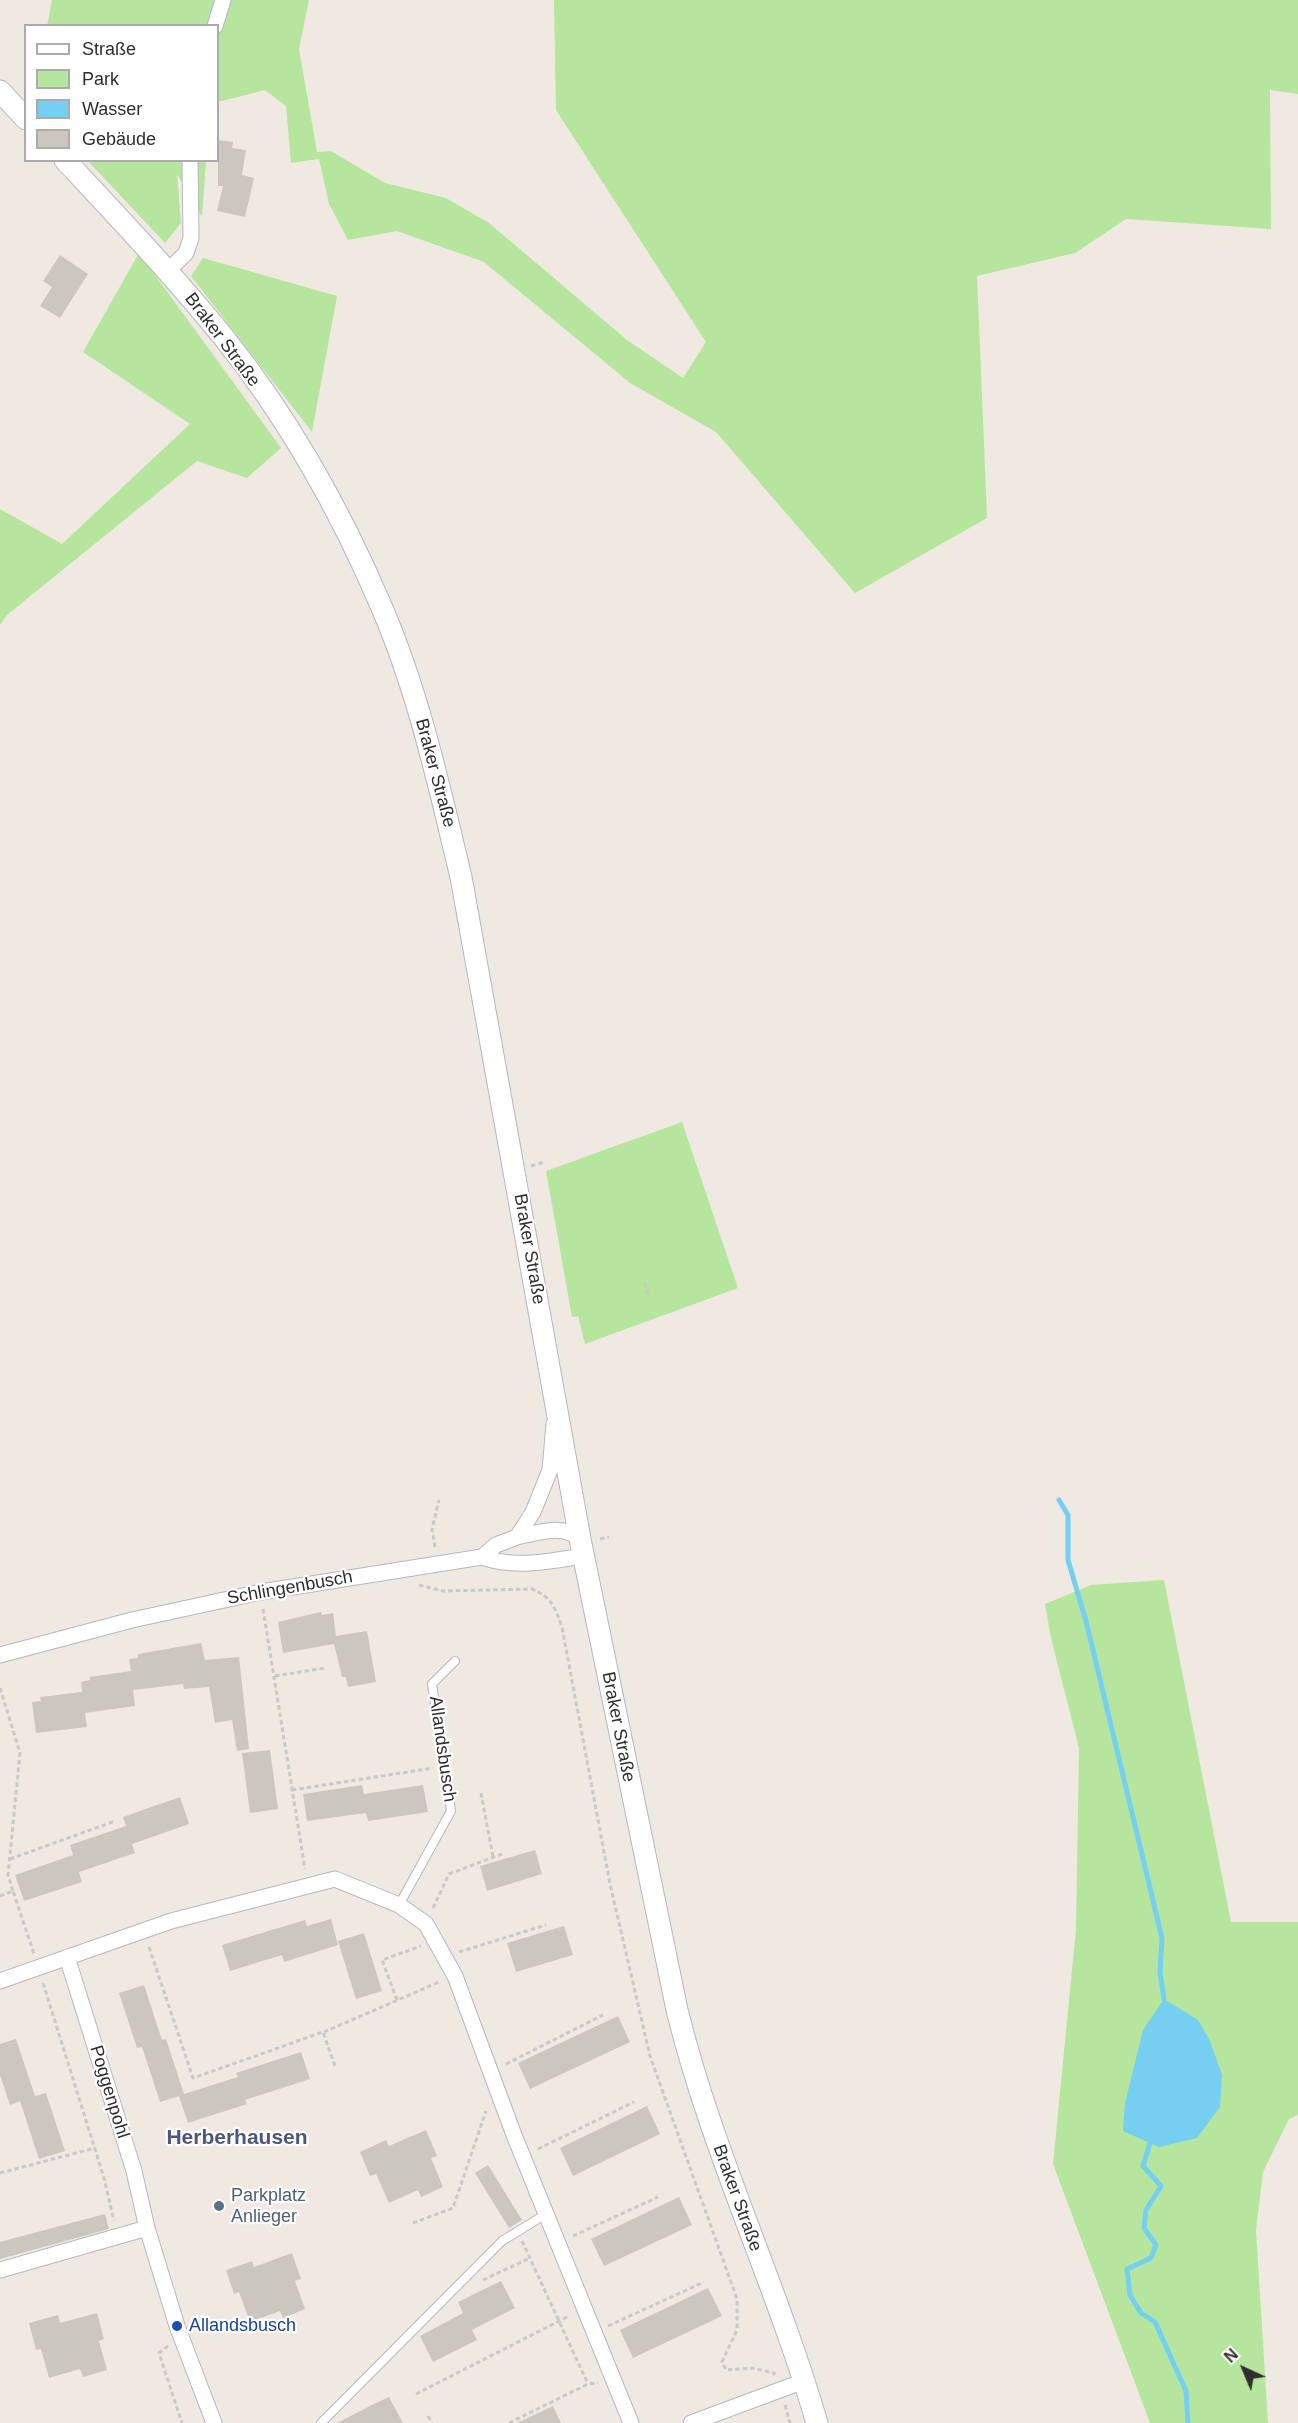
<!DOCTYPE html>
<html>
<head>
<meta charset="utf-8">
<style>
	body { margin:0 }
	#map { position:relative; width:1298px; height:2423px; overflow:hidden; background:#efe9e1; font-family:Helvetica,sans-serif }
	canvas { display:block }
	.legend { position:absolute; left:24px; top:24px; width:195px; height:138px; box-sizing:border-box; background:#fff; border:2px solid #ababab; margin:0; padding:8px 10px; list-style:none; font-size:18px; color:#2e2e2e }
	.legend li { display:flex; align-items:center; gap:12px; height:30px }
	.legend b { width:30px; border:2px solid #ababab }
	.north { position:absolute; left:1214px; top:2339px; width:60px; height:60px; -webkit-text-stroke:4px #fff; paint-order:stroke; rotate:316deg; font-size:16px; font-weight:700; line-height:24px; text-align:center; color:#2e2e2e }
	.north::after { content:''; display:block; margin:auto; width:21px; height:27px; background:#2e2e2e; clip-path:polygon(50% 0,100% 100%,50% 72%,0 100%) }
</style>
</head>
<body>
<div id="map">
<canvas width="1298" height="2423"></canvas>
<ul class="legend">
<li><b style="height:8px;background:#fff"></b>Straße</li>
<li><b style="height:16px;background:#b6e59e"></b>Park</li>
<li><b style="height:16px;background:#75cff0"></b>Wasser</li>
<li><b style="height:16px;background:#cbc7bf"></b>Gebäude</li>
</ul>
<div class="north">N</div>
</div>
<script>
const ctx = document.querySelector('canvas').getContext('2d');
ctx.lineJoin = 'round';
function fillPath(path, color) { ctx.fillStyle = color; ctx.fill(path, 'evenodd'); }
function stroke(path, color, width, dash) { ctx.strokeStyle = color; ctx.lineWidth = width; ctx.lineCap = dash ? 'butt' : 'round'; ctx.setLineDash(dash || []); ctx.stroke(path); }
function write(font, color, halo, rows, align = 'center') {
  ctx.font = font + ' Helvetica,sans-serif'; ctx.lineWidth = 4.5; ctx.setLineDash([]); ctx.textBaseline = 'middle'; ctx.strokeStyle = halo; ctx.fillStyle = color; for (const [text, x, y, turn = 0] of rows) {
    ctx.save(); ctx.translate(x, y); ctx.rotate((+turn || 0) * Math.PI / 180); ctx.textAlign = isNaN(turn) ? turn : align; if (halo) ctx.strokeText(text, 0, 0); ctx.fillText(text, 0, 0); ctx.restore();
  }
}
const green = new Path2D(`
	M 52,0 L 309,0 L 299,49 L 317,152 L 331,151 L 385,183 L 446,198 L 489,223 L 627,340 L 683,378 L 706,342 L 556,110 L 554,0 L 1298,0 L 1298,94 L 1270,90 L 1271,229 L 1126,219 L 1075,253 L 977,276 L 987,518 L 855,593 L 716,432 L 630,383 L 484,262 L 397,231 L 348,240 L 329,204 L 319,159 L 291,163 L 286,106 L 265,90 L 218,102 L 218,26 L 47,26 Z
	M 88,161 L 206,161 L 202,217 L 177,174 L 181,223 L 165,243 Z
	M 139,253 L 281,448 L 247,478 L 197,461 L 7,615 L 0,625 L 0,509 L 62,544 L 190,424 L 83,352 Z
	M 203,258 L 337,296 L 312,432 L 191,276 Z
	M 682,1122 L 738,1288 L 585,1344 L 578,1316 L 572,1317 L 546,1171 Z
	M 1164,1580 L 1231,1922 L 1298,1922 L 1298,2115 L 1289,2119 L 1263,2172 L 1256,2230 L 1268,2423 L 1150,2423 L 1053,2164 L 1076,1929 L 1079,1748 L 1051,1638 L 1045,1604 L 1091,1585 Z`);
const water = new Path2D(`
	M 1164,1999 L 1198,2020 L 1210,2041 L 1222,2075 L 1220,2107 L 1197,2138 L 1159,2147 L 1123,2131 L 1125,2103 L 1143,2030 Z`);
const stream = new Path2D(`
	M 1059,1500 L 1068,1515 L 1068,1560 L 1086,1621 L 1162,1938 L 1160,1972 L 1164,1999
	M 1150,2143 L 1143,2166 L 1161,2186 L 1146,2210 L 1144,2228 L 1156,2245 L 1151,2258 L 1127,2269 L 1130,2295 L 1141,2313 L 1155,2322 L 1186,2391 L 1188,2423`);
const building = new Path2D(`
	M 218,140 L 233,142 L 232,148 L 246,150 L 242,175 L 254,178 L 245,217 L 217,211 L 223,186 L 218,186 Z
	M 60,255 L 88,274 L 60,318 L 40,306 L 52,287 L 43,281 Z
	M 321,1612 L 322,1615 L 333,1613 L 336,1636 L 367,1631 L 376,1682 L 348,1687 L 346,1677 L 342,1677 L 334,1644 L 283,1653 L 278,1622 Z
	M 201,1643 L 205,1660 L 239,1657 L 249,1749 L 237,1751 L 232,1720 L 215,1723 L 209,1687 L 184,1689 L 183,1684 L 133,1690 L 135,1706 L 85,1713 L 87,1727 L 36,1733 L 32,1702 L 41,1701 L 40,1697 L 82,1692 L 81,1682 L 90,1680 L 90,1677 L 131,1671 L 129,1659 L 138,1658 L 138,1654 Z
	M 270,1750 L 278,1809 L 250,1813 L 242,1753 Z
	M 362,1785 L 364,1794 L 423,1785 L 428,1812 L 368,1821 L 366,1813 L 307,1821 L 303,1794 Z
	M 180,1797 L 189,1824 L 132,1844 L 135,1853 L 79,1872 L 82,1882 L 24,1901 L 15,1875 L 73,1855 L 70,1845 L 126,1826 L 123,1817 Z
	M 535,1850 L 542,1874 L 487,1891 L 480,1866 Z
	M 331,1919 L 338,1945 L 284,1962 L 282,1955 L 230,1971 L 222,1945 L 305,1920 L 307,1926 Z
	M 564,1926 L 573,1955 L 516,1972 L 507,1943 Z
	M 364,1933 L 382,1991 L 356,1999 L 338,1941 Z
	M 144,1985 L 162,2040 L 166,2039 L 184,2094 L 238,2077 L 236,2073 L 301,2052 L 310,2079 L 245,2100 L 247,2104 L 188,2123 L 179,2096 L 160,2102 L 142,2047 L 137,2048 L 119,1993 Z
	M 618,2016 L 630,2042 L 530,2089 L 518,2063 Z
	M 16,2039 L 35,2096 L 46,2093 L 65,2151 L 39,2159 L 20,2101 L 10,2105 L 0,2075 L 0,2044 Z
	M 647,2106 L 660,2134 L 573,2176 L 560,2148 Z
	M 426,2130 L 437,2156 L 431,2158 L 443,2187 L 421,2197 L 418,2190 L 389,2203 L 376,2174 L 370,2176 L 360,2152 L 386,2140 L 389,2146 Z
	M 488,2165 L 522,2220 L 509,2228 L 475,2173 Z
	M 679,2197 L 692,2225 L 604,2266 L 591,2239 Z
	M 105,2214 L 109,2229 L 0,2259 L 0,2242 Z
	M 292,2253 L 301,2279 L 295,2281 L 305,2309 L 283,2318 L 280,2311 L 250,2322 L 239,2292 L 234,2294 L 226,2270 L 252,2261 L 254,2267 Z
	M 501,2281 L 515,2308 L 472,2330 L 477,2340 L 433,2362 L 420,2336 L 463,2313 L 458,2302 Z
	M 708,2288 L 722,2316 L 633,2358 L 620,2330 Z
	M 97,2313 L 104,2339 L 99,2341 L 107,2370 L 83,2377 L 80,2369 L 49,2378 L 41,2349 L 36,2350 L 29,2323 L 58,2315 L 60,2323 Z
	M 389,2397 L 403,2423 L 337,2423 L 372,2405 Z
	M 553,2406 L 561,2423 L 517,2423 Z`);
const path = new Path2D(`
	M 531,1166 L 544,1162
	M 645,1283 L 648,1295
	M 600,1539 L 609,1537
	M 435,1547 L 432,1529 L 439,1500
	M 419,1585 L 443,1591 L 532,1589 C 552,1597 555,1608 562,1627 L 610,1884 L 650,2056 L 737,2299 L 737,2330 L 722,2362 L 726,2370 L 753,2368 L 774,2373 L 775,2375
	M 263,1609 L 305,1869
	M 275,1676 L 325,1668
	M 0,1688 L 20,1753 L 8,1875 L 13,1891
	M 292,1790 L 433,1768
	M 481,1793 L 493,1857
	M 10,1859 L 115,1821
	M 0,1896 L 13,1891 L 34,1954
	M 433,1908 L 449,1874 L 502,1854
	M 149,1947 L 193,2078 L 323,2032 L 335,2066
	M 459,1952 L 546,1925
	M 43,1983 L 104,2178 L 114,2221
	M 397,2000 L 382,1960 L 421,1946
	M 324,2032 L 439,1982
	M 506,2064 L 603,2015
	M 538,2149 L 634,2102
	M 0,2173 L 95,2148
	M 413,2223 L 453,2208 L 486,2111
	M 573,2236 L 658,2197
	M 522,2241 L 588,2384
	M 483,2280 L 530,2258
	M 608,2326 L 704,2282
	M 168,2346 L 159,2353 L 182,2423
	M 416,2394 L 569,2316
	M 785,2405 L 790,2423
	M 428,2416 L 432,2423
	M 509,2423 L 588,2384 L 598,2383`);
const lane = new Path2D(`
	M 399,1905 L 451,1811 L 432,1684 L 455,1661
	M 321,2423 L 502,2241 L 546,2214`);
const street = new Path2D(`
	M 215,26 L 223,0
	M 168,271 L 186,253 L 191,238 L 190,160
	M 517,1537 C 538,1533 563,1523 580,1539
	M 482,1557 L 496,1545 L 517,1537 L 533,1512 L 550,1470 L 554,1424
	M 0,1655 L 132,1620 L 261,1592 L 482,1557 C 515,1569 550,1561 583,1556
	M 67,1957 L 134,2171 L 147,2228 L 177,2326 L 214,2423
	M 0,1981 L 171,1921 L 335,1879 L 399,1905 L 426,1924 L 455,1976 L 514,2135 L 631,2423
	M 0,2270 L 147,2228
	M 691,2423 L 804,2381`);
const secondary = new Path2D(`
	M 0,91 L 26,119
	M 65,160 C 120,219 175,277 225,339 C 289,419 342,514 382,608 C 419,694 439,786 461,877 L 580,1539 L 677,2010 C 712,2152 776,2283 817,2423`);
const markers = [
	[219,2206,6,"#5c6f8a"],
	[177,2326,6,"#1a4fb4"]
];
const streetNames = [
	["Braker Straße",222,340,53],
	["Braker Straße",435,773,75],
	["Braker Straße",529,1249,80],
	["Schlingenbusch",290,1588,-10],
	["Braker Straße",618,1727,79],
	["Allandsbusch",442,1749,82],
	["Poggenpohl",109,2092,73],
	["Braker Straße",737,2198,70]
];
const serviceNames = [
	["Parkplatz",231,2196],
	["Anlieger",231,2217]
];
const transitNames = [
	["Allandsbusch",189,2326]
];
const quarterNames = [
	["Herberhausen",237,2138]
];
fillPath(green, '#b6e59e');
fillPath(water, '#75cff0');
stroke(stream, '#75cff0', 5);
fillPath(building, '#cbc7bf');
stroke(lane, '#b4b7c1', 10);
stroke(street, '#b4b7c1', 17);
stroke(secondary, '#b4b7c1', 23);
stroke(path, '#c9c9c9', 3, [4.5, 3]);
stroke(lane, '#fff', 8);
stroke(street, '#fff', 15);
stroke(secondary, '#fff', 21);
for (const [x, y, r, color] of markers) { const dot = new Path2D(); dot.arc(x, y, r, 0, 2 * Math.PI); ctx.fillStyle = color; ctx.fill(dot); stroke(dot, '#fff', 2); }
write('18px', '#2e2e2e', '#fff', streetNames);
write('18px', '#4e5e75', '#fff', serviceNames, 'left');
write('18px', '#164399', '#fff', transitNames, 'left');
write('bold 21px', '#4d5680', '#fff', quarterNames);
</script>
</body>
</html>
